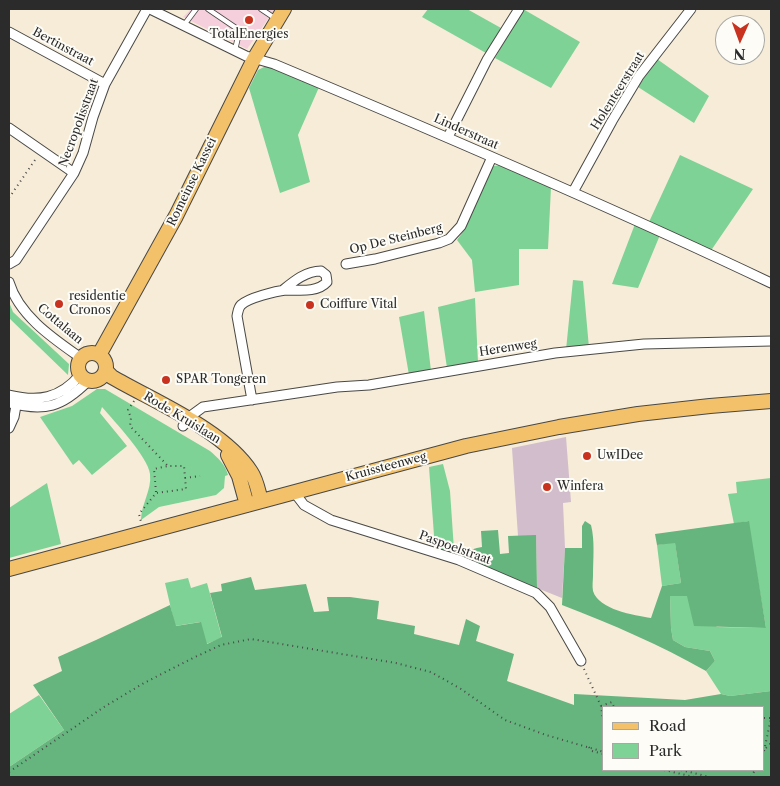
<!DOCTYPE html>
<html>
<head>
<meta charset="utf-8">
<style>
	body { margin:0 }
	#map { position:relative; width:780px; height:786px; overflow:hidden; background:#f6ecd8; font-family:"Libre Caslon Text",serif }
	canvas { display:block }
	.frame { position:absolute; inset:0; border:10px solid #2b2b2b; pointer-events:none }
	.legend { position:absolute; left:602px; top:706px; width:162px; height:65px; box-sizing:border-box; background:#fdfcf7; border:1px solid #a9a8a5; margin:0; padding:6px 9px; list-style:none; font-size:15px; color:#2b2b2b }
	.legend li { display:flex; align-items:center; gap:10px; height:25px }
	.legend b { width:25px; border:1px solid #a9a8a5 }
	.north { position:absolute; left:715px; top:15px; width:50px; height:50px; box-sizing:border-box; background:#fdfcf7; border:1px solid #a9a8a5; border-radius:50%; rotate:182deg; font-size:14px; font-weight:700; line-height:20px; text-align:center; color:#2b2b2b }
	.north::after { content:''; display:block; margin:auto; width:18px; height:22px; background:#c8321e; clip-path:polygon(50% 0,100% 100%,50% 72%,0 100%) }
</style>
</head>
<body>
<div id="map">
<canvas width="780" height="786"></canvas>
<div class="frame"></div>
<ul class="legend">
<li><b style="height:6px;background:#f4c16b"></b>Road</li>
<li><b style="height:14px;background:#7ed295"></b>Park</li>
</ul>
<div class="north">N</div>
</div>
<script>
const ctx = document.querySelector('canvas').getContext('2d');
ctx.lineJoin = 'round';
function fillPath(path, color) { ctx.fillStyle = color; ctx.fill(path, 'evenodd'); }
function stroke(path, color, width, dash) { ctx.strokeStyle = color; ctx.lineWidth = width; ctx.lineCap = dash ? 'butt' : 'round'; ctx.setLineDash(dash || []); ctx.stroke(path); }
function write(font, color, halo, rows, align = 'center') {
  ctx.font = font + ' "Libre Caslon Text",serif'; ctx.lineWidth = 4; ctx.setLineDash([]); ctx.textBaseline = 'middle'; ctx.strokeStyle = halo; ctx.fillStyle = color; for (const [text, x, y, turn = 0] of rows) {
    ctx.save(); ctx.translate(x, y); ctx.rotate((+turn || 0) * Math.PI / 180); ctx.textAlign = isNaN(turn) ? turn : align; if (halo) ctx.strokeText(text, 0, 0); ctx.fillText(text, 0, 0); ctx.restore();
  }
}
const built = new Path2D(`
	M 191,9 L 275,9 L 247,49 L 183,17 Z`);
const industrial = new Path2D(`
	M 566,437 L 571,502 L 563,503 L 565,548 L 562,598 L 537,588 L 536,536 L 518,536 L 512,448 Z`);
const green = new Path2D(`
	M 428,9 L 467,9 L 501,28 L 486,53 L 422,17 Z
	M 523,9 L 580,42 L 551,88 L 495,58 Z
	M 657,59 L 709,96 L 694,123 L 638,87 Z
	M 264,67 L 272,67 L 320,85 L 298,135 L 310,182 L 280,193 L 249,88 L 258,70 Z
	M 680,155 L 753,189 L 710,252 L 674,235 L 672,232 L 649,222 Z
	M 500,165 L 551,187 L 548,249 L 519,249 L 519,285 L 475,292 L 472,260 L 457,240 L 462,233 L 490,170 L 494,166 Z
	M 635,224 L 660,235 L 638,288 L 612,284 Z
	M 573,280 L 583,281 L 589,348 L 566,350 Z
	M 475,298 L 478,363 L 447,368 L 438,307 Z
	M 9,302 L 13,312 L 69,364 L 68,375 L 9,318 Z
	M 424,311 L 431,371 L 409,375 L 399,317 Z
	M 97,389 L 105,389 L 210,451 C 218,458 225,464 228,475 L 225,476 L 224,488 L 216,495 L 159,507 L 141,520 C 141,504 152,490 150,474 C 148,457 115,422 102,407 L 100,413 L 127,446 L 92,475 L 79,460 L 73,465 L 40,417 L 72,406 Z
	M 443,464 L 450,491 L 454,550 L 462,551 L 462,559 L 435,549 L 429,467 Z
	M 771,478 L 771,691 L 730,696 L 721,694 L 706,671 L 715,661 L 710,651 L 685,647 L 673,640 L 671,628 L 670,596 L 688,596 L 717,627 L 766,628 L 748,521 L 734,524 L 728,494 L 737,493 L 736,482 Z
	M 47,483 L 61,544 L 9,558 L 9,508 Z
	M 675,542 L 681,583 L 662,586 L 657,545 Z
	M 188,578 L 191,588 L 207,583 L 222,638 L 206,644 L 200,622 L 175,626 L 165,583 Z
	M 39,695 L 64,730 L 9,767 L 9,714 Z`);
const forest = new Path2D(`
	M 585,521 L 591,525 C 595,541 593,558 593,575 C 593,580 592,586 593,591 C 599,610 634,615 651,618 L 662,586 L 681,583 L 675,543 L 657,545 L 655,534 L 749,521 L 766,628 L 694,626 L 687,596 L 670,596 L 671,628 L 673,640 L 685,647 L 710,651 L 715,661 L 706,671 C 658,644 614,625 562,605 L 565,548 L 582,548 L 582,526 Z
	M 498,530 L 500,554 L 509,553 L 508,536 L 536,535 L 537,588 L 462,559 L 462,551 C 469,551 475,548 482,547 L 481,531 Z
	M 251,577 L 255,590 L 306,584 L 314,612 L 329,611 L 327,597 L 350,597 L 379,601 L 377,619 L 415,626 L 414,634 L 459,645 L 466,619 L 480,626 L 476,641 L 514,654 L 507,681 L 574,705 L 574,694 L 685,700 L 721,694 L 730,696 L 771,691 L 771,777 L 9,777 L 9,767 L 64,730 L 33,685 L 62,671 L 58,657 L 96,640 L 170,605 L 176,626 L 201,622 L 207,644 L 222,637 L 210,593 L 222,591 L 221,584 ZM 604,707 L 764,707 L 764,770 L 604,770 Z`);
const path = new Path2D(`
	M 9,198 L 37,157
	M 134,401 L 128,410 L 131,418 L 130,426 L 168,466 L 184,466 L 186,489 L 156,493 L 139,514 L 141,522
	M 185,478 L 200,476
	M 156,492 L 154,469 L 168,466
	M 584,669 L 601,706 L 604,728
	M 601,706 L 612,702 L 614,707
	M 764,718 L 771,718
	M 589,747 L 592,751 L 604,754
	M 766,748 L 771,743
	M 603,751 L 604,745
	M 764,751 L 771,718
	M 664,770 L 694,777
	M 681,770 L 710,777
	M 9,772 L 104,707 L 144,683 L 193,658 L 221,645 L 251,639 L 396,663 L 431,672 L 461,689 L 505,720 L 546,735 L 604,752
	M 751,777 L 755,770`);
const service = new Path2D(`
	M 208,9 L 236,28
	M 261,9 L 276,19
	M 184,25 L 196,9
	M 235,50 L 238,37 L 243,34`);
const minor = new Path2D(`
	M 150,9 L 246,56 L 274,64 C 441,134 607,205 771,283
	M 9,32 L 105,84
	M 9,128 L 74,173
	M 448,137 L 487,60 L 519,9
	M 573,192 L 612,121 L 639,76 L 691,9
	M 9,264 L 16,260 L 74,173 L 83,153 L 93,117 L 105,84 L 147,9
	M 346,264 L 375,259 L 439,243 L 449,239 L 461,226 L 492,157
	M 9,282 C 19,316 54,339 81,358
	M 9,395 C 38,402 60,399 80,375
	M 252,400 L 237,316 C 238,312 238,308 241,305 C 248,298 276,291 286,290 C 299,290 317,293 327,282 L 326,275 L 321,271 C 306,271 294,281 283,290
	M 9,403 C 45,412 62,407 88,381
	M 183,426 L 192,415 L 203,407 L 337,387 L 369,385 L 555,353 L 644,344 L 771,341
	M 9,428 L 14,417 L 17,400
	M 294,492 L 304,505 L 331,520 L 459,560 L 536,593 L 550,607 L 581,661`);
const primary = new Path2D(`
	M78 367a14 14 0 1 1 28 0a14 14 0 1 1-28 0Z
	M 99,355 L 176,216 L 254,59 L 284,9
	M 106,371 L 112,377 C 155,402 224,430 251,472 C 257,481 258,491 261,501
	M 228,455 L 239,476 L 247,505
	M 9,569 L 466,446 L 559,427 L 638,414 L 710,406 L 771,401`);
const markers = [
	[249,20,5,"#c8321e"],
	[59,304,5,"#c8321e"],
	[310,305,5,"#c8321e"],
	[166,380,5,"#c8321e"],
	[587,456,5,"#c8321e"],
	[547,487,5,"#c8321e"]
];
const poiNames = [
	["TotalEnergies",249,35,"center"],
	["residentie",69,297],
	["Cronos",69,311],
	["Coiffure Vital",320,305],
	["SPAR Tongeren",176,380],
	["UwIDee",597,456],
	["Winfera",557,487]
];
const streetNames = [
	["Bertinstraat",63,47,28],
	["Holenteerstraat",618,91,-58],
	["Necropolisstraat",79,123,-70],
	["Linderstraat",466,132,24],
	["Romeinse Kassei",192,182,-64],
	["Op De Steinberg",396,239,-14],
	["Cottalaan",60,324,40],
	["Herenweg",508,348,-9],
	["Rode Kruislaan",182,418,31],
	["Kruissteenweg",386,467,-15],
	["Paspoelstraat",455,548,20]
];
fillPath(built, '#f5cfdc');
fillPath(industrial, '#d1bdcc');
fillPath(green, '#7ed295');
fillPath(forest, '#66b47e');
stroke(service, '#494845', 6);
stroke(minor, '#494845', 11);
stroke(primary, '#494845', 16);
stroke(path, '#494845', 2, [1, 4]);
stroke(service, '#fff', 4.5);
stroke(minor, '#fff', 9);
stroke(primary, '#f4c16b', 14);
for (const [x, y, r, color] of markers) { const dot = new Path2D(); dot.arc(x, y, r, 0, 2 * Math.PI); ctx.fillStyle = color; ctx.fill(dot); stroke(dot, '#fdfcf7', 2); }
write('12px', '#2b2b2b', '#fdfcf7', poiNames, 'left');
write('12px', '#2b2b2b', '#fdfcf7', streetNames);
</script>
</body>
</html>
